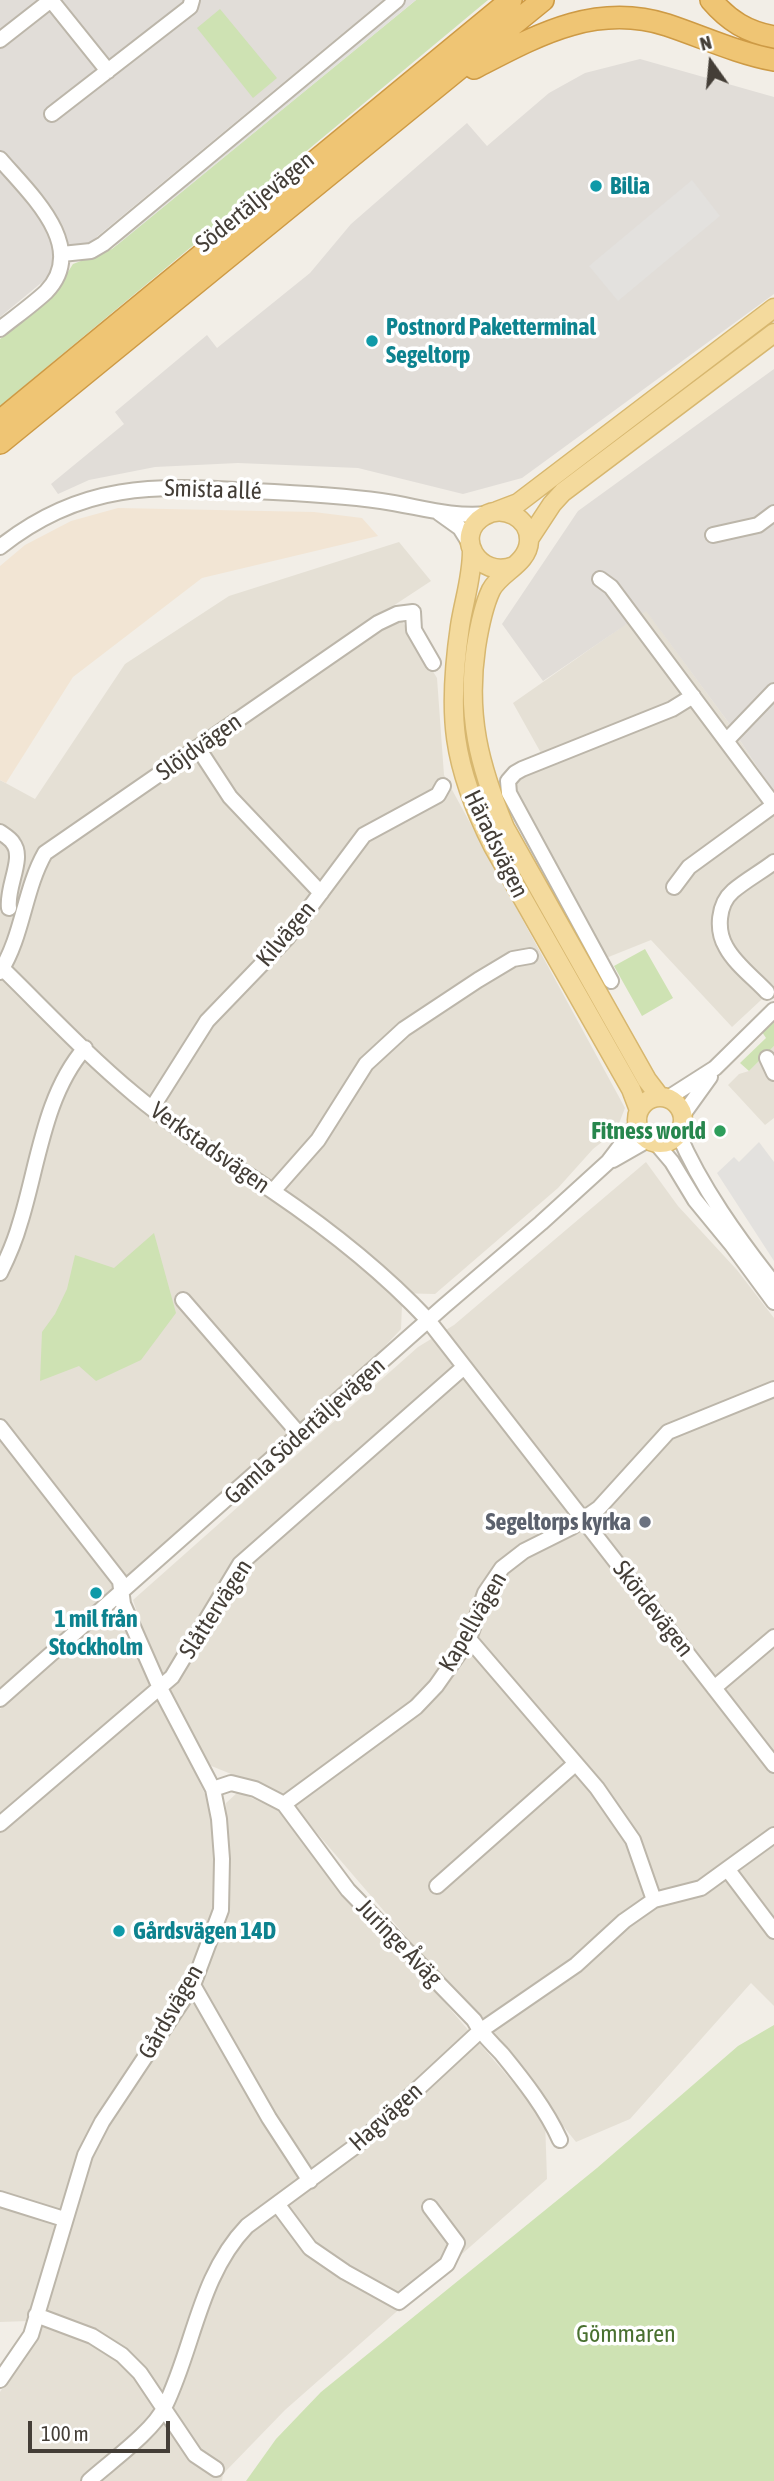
<!DOCTYPE html>
<html>
<head>
<meta charset="utf-8">
<style>
	body { margin:0 }
	#map { position:relative; width:774px; height:2481px; overflow:hidden; background:#f2eee7; font-family:"Asap Condensed",sans-serif }
	canvas { display:block }
	.north { position:absolute; left:676px; top:28px; width:70px; height:70px; -webkit-text-stroke:5px #fff; paint-order:stroke; rotate:345deg; font-size:19px; font-weight:700; line-height:28px; text-align:center; color:#443e37 }
	.north::after { content:''; display:block; margin:auto; width:24px; height:32px; background:#443e37; clip-path:polygon(50% 0,100% 100%,50% 72%,0 100%) }
	.scale { position:absolute; left:28px; top:2421px; width:142px; height:32px; box-sizing:border-box; border:4px solid #443e37; border-top:0; padding-left:9px; font-size:21px; line-height:24px; white-space:nowrap; color:#443e37; -webkit-text-stroke:5px #fff; paint-order:stroke }
</style>
</head>
<body>
<div id="map">
<canvas width="774" height="2481"></canvas>
<div class="north">N</div>
<div class="scale">100 m</div>
</div>
<script>
const ctx = document.querySelector('canvas').getContext('2d');
ctx.lineJoin = 'round';
function fillPath(path, color) { ctx.fillStyle = color; ctx.fill(path, 'evenodd'); }
function stroke(path, color, width, dash) { ctx.strokeStyle = color; ctx.lineWidth = width; ctx.lineCap = dash ? 'butt' : 'round'; ctx.setLineDash(dash || []); ctx.stroke(path); }
function write(font, color, halo, rows, align = 'center') {
  ctx.font = font + ' "Asap Condensed",sans-serif'; ctx.lineWidth = 7; ctx.setLineDash([]); ctx.textBaseline = 'middle'; ctx.strokeStyle = halo; ctx.fillStyle = color; for (const [text, x, y, turn = 0] of rows) {
    ctx.save(); ctx.translate(x, y); ctx.rotate((+turn || 0) * Math.PI / 180); ctx.textAlign = isNaN(turn) ? turn : align; if (halo) ctx.strokeText(text, 0, 0); ctx.fillText(text, 0, 0); ctx.restore();
  }
}
const residential = new Path2D(`
	M 399,542 L 431,581 L 393,606 L 437,678 L 444,775 L 625,1108 L 616,1131 L 593,1149 L 558,1188 L 435,1294 L 394,1293 L 402,1305 L 401,1329 L 376,1356 L 0,1687 L 0,780 L 35,799 L 125,664 L 229,596 Z
	M 646,610 L 728,722 L 774,793 L 774,988 L 732,1027 L 651,940 L 606,958 L 514,792 L 507,770 L 541,753 L 513,703 Z
	M 774,1046 L 774,1118 L 765,1125 L 728,1085 L 739,1074 L 749,1071 Z
	M 646,1162 L 678,1206 L 737,1270 L 774,1318 L 774,2006 L 751,1983 L 630,2119 L 576,2142 L 477,2019 L 285,1796 L 209,1765 L 150,1653 L 133,1600 L 418,1347 L 454,1325 Z
	M 111,1613 L 120,1615 L 212,1809 L 214,1917 L 180,1995 L 79,2150 L 28,2321 L 0,2322 L 0,1709 Z
	M 238,1792 L 281,1811 L 545,2120 L 547,2179 L 285,2410 L 223,2474 L 222,2481 L 0,2481 L 0,2392 L 42,2329 L 45,2311 L 86,2169 L 101,2139 L 190,2000 L 229,1911 L 226,1803 Z`);
const commercial = new Path2D(`
	M 118,508 L 314,512 L 362,518 L 378,536 L 202,578 L 73,677 L 6,783 L 0,780 L 0,566 L 25,545 L 71,521 Z`);
const industrial = new Path2D(`
	M 0,0 L 383,0 L 0,317 Z
	M 640,59 L 774,97 L 774,294 L 522,478 L 463,494 L 358,468 L 238,463 L 155,467 L 89,480 L 58,494 L 51,484 L 124,424 L 115,412 L 207,335 L 217,348 L 310,273 L 351,224 L 467,123 L 487,146 L 549,93 L 585,73 Z
	M 774,369 L 774,793 L 728,722 L 646,611 L 543,681 L 502,624 L 578,511 Z`);
const green = new Path2D(`
	M 416,0 L 488,0 L 0,406 L 0,339 L 54,294 L 73,264 L 112,249 Z
	M 220,9 L 277,78 L 253,98 L 197,28 Z
	M 645,949 L 673,998 L 642,1016 L 614,966 Z
	M 774,1015 L 774,1046 L 749,1071 L 740,1063 L 766,1038 L 760,1029 Z
	M 154,1233 L 176,1313 L 141,1360 L 96,1381 L 79,1366 L 40,1381 L 42,1332 L 55,1314 L 67,1289 L 75,1255 L 114,1268 Z
	M 774,2025 L 774,2481 L 246,2481 L 276,2439 L 321,2392 L 597,2168 L 738,2046 Z`);
const parking = new Path2D(`
	M 404,0 L 416,0 L 117,245 L 114,242 Z
	M 692,180 L 720,216 L 618,301 L 589,266 Z
	M 759,1142 L 774,1162 L 774,1261 L 717,1173 L 734,1157 L 739,1162 Z`);
const minor = new Path2D(`
	M 51,0 L 108,71
	M 0,40 L 51,0
	M 52,114 L 190,7 L 192,0
	M 0,159 C 28,192 90,247 46,292 C 32,305 15,317 0,329
	M 62,254 L 91,251 L 103,244 L 397,0
	M 439,513 L 460,528 L 470,544
	M 713,535 L 758,525 L 774,513
	M 0,547 C 82,482 154,485 253,491 C 296,493 339,495 381,501 C 417,506 451,518 487,514
	M 600,579 L 611,587 L 774,805 L 689,867 L 674,887
	M 727,740 L 774,691
	M 198,748 L 230,797 L 321,893
	M 0,832 C 4,835 10,838 13,843 C 25,858 6,887 9,908
	M 0,966 C 44,1009 87,1055 134,1094 C 178,1131 227,1160 274,1192 C 330,1230 382,1271 428,1320 L 774,1765
	M 0,972 C 23,936 24,890 45,853 L 378,623 L 397,614 L 413,612 L 414,630 L 433,663
	M 611,981 L 509,793 L 508,781 L 515,773 L 522,769 L 672,709 L 693,696
	M 767,992 C 754,978 735,964 726,947 C 716,930 718,904 733,891 C 746,880 761,872 774,862
	M 767,1058 L 774,1073
	M 668,1098 L 715,1068 L 774,1010
	M 152,1108 L 207,1021 L 287,938 L 364,835 L 438,795 L 443,786
	M 682,1116 L 710,1077
	M 678,1133 C 701,1187 738,1238 774,1284
	M 655,1142 L 672,1162 L 695,1200 L 732,1245 L 774,1302
	M 613,1160 L 648,1140
	M 273,1191 L 318,1140 L 366,1064 L 404,1029 L 478,980 L 513,959 L 530,956
	M 0,1273 C 8,1257 15,1241 20,1223 C 38,1166 44,1095 85,1048
	M 183,1300 L 300,1435
	M 0,1427 L 120,1581 L 123,1604 L 160,1688 L 213,1789 L 219,1819 L 222,1859 L 221,1910 L 193,1985 L 102,2122 L 85,2155 L 31,2335 L 0,2380
	M 469,1639 L 597,1788 L 633,1840 L 654,1900
	M 714,1688 L 774,1637
	M 0,1699 L 443,1307 L 541,1223 L 608,1162 L 637,1124
	M 213,1789 L 231,1783 L 255,1789 L 284,1804 L 348,1890 L 474,2020 C 481,2034 492,2043 502,2054 C 524,2081 546,2109 560,2140
	M 284,1804 L 416,1707 L 436,1686 L 469,1639 L 485,1593 L 502,1568 L 524,1551 L 572,1527 L 599,1508 L 668,1432 L 774,1389
	M 0,1824 L 172,1677 L 240,1564 L 464,1367
	M 728,1870 L 774,1931
	M 437,1886 L 575,1764
	M 193,1985 L 269,2118 L 310,2181
	M 0,2199 L 64,2219
	M 278,2205 L 310,2248 L 345,2272 L 399,2302 L 447,2264 L 457,2243 L 430,2207
	M 36,2315 L 92,2336 L 122,2355 L 140,2373 L 195,2455 L 216,2469
	M 89,2481 C 110,2462 154,2431 165,2406 C 194,2347 199,2276 247,2226 L 357,2145 L 480,2031 L 576,1965 L 624,1921 L 654,1900 L 701,1888 L 774,1835`);
const major = new Path2D(`
	M 497,511 L 518,503 L 774,308
	M 529,539 L 552,504 L 563,492 L 774,333
	M 472,551 C 472,578 464,600 460,626 C 447,715 452,765 493,846 L 631,1089 L 639,1110
	M 514,566 C 479,580 452,535 484,516 C 503,504 530,518 529,541 C 528,564 500,572 491,590 C 483,607 479,628 476,647 C 466,715 479,765 505,828 L 647,1080 L 660,1097
	M637 1120a23 23 0 1 1 46 0a23 23 0 1 1-46 0Z`);
const highway = new Path2D(`
	M 711,0 C 729,21 747,32 774,37
	M 474,68 C 536,36 595,2 667,25 C 703,37 737,53 774,60
	M 0,421 L 511,0
	M 0,443 L 543,0`);
const markers = [
	[596,186,7,"#0f9aa8"],
	[372,341,7,"#0f9aa8"],
	[720,1131,7,"#2e9e5b"],
	[645,1522,7,"#6b7280"],
	[96,1593,7,"#0f9aa8"],
	[119,1931,7,"#0f9aa8"]
];
const cultureNames = [
	["Bilia",610,186],
	["Postnord Paketterminal",386,327],
	["Segeltorp",386,355],
	["1 mil från",96,1619,"center"],
	["Stockholm",96,1647,"center"],
	["Gårdsvägen 14D",133,1931]
];
const streetNames = [
	["Södertäljevägen",255,202,-39],
	["Smista allé",213,490,2],
	["Slöjdvägen",199,747,-35],
	["Häradsvägen",496,844,64],
	["Kilvägen",286,934,-50],
	["Verkstadsvägen",210,1148,35],
	["Gamla Södertäljevägen",305,1431,-42],
	["Slåttervägen",216,1609,-57],
	["Skördevägen",653,1609,52],
	["Kapellvägen",473,1622,-60],
	["Juringe Åväg",399,1943,46],
	["Gårdsvägen",171,2012,-60],
	["Hagvägen",386,2117,-42]
];
const leisureNames = [
	["Fitness world",706,1131]
];
const worshipNames = [
	["Segeltorps kyrka",631,1522]
];
const parkNames = [
	["Gömmaren",626,2334]
];
fillPath(residential, '#e5e0d5');
fillPath(commercial, '#f2e5d4');
fillPath(industrial, '#e1ddd8');
fillPath(green, '#cee2b3');
fillPath(parking, '#e3e1de');
stroke(minor, '#bcb6aa', 18);
stroke(major, '#d7b76f', 21);
stroke(highway, '#cd9a45', 24);
stroke(minor, '#fff', 14);
stroke(major, '#f4da9d', 18);
stroke(highway, '#efc574', 21);
for (const [x, y, r, color] of markers) { const dot = new Path2D(); dot.arc(x, y, r, 0, 2 * Math.PI); ctx.fillStyle = color; ctx.fill(dot); stroke(dot, '#fff', 2.5); }
write('bold 24px', '#0d838f', '#fff', cultureNames, 'left');
write('24px', '#443e37', '#fff', streetNames);
write('bold 24px', '#27864d', '#fff', leisureNames, 'right');
write('bold 24px', '#5b616d', '#fff', worshipNames, 'right');
write('24px', '#497030', '#fff', parkNames);
</script>
</body>
</html>
